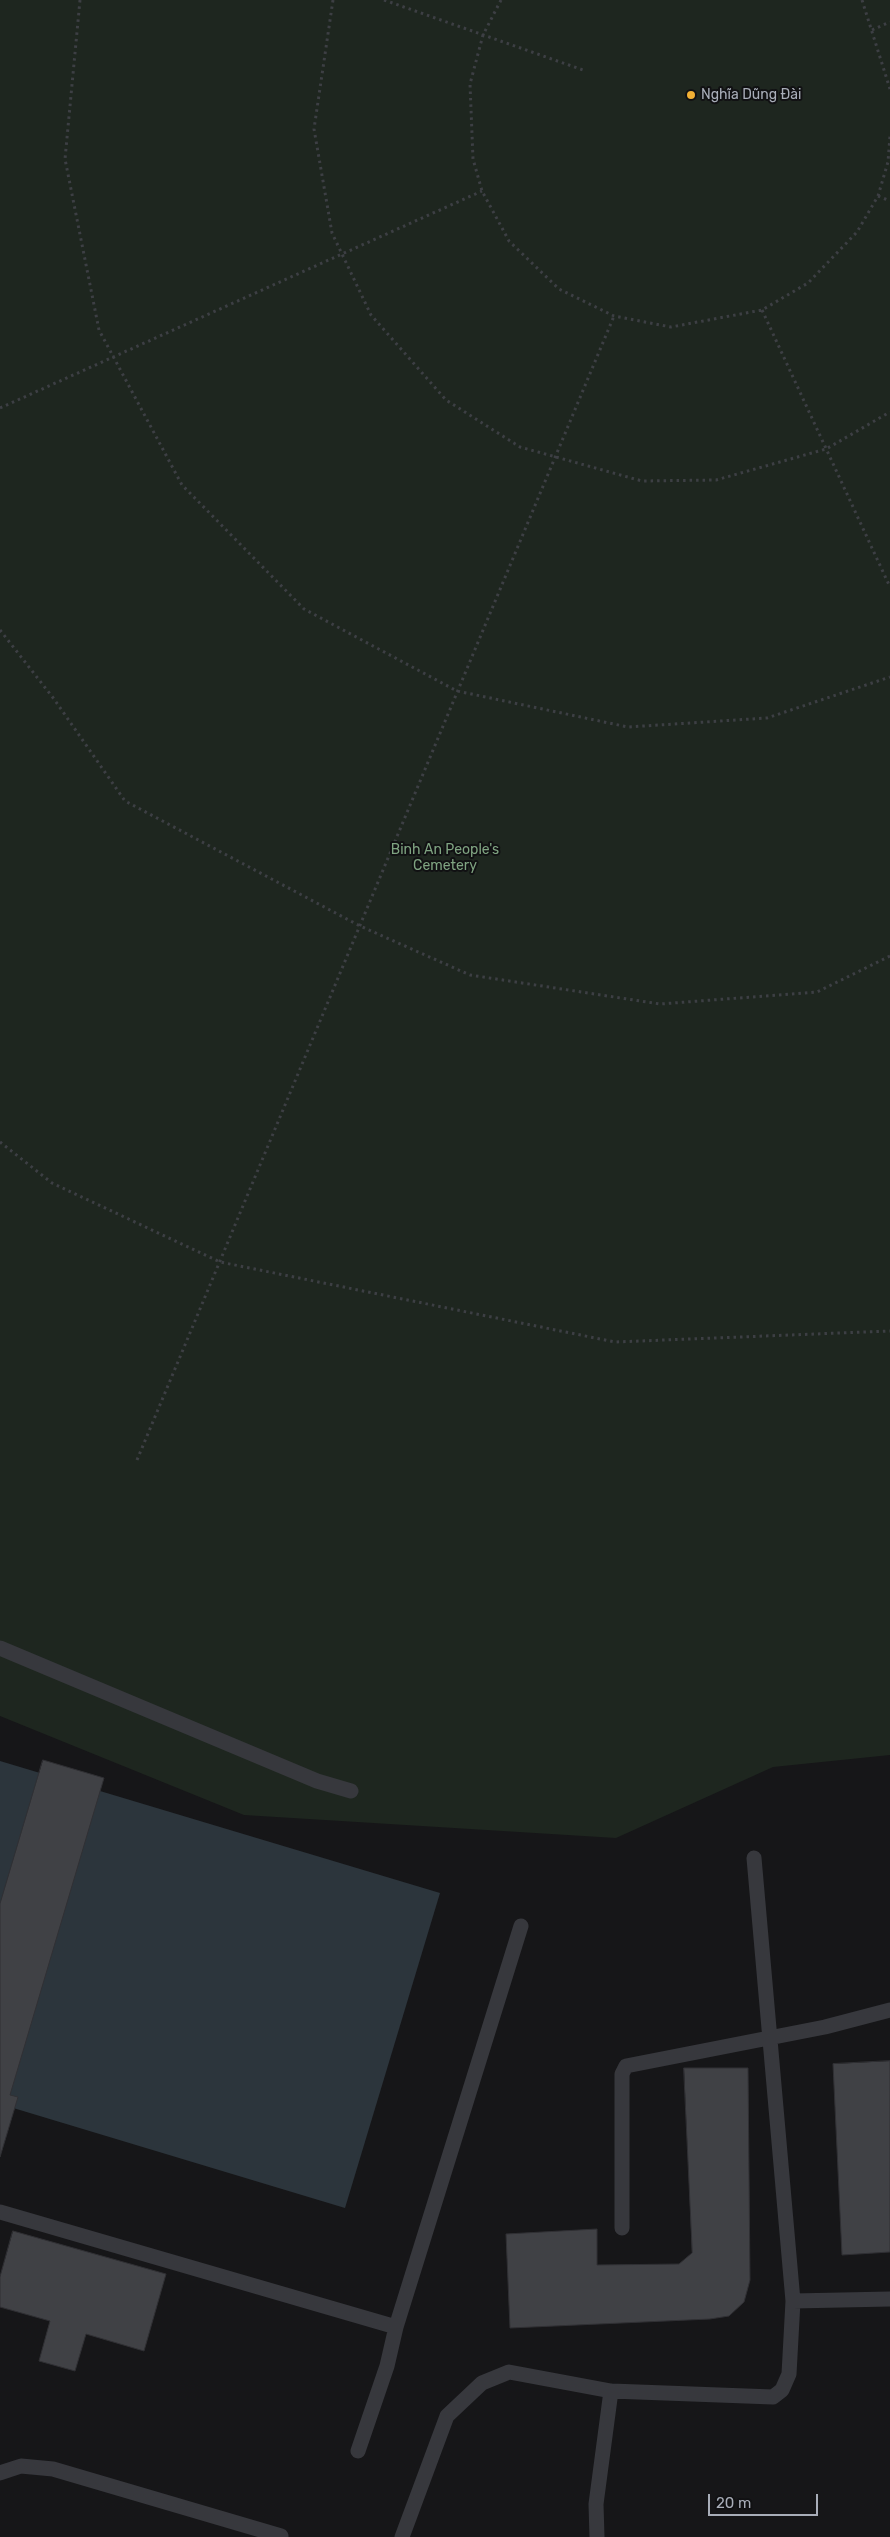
<!DOCTYPE html>
<html>
<head>
<meta charset="utf-8">
<style>
	body { margin:0 }
	#map { position:relative; width:890px; height:2537px; overflow:hidden; background:#161618; font-family:Rubik,sans-serif }
	canvas { display:block }
	.scale { position:absolute; left:708px; top:2494px; width:110px; height:22px; box-sizing:border-box; border:2px solid #a8adb8; border-top:0; padding-left:6px; font-size:15px; line-height:18px; white-space:nowrap; color:#a8adb8; -webkit-text-stroke:4px #111113; paint-order:stroke }
</style>
</head>
<body>
<div id="map">
<canvas width="890" height="2537"></canvas>
<div class="scale">20 m</div>
</div>
<script>
const ctx = document.querySelector('canvas').getContext('2d');
ctx.lineJoin = 'round';
function fillPath(path, color) { ctx.fillStyle = color; ctx.fill(path, 'evenodd'); }
function stroke(path, color, width, dash) { ctx.strokeStyle = color; ctx.lineWidth = width; ctx.lineCap = dash ? 'butt' : 'round'; ctx.setLineDash(dash || []); ctx.stroke(path); }
function write(font, color, halo, rows, align = 'center') {
  ctx.font = font + ' Rubik,sans-serif'; ctx.lineWidth = 4; ctx.setLineDash([]); ctx.textBaseline = 'middle'; ctx.strokeStyle = halo; ctx.fillStyle = color; for (const [text, x, y, turn = 0] of rows) {
    ctx.save(); ctx.translate(x, y); ctx.rotate((+turn || 0) * Math.PI / 180); ctx.textAlign = isNaN(turn) ? turn : align; if (halo) ctx.strokeText(text, 0, 0); ctx.fillText(text, 0, 0); ctx.restore();
  }
}
const green = new Path2D(`
	M 0,0 L 890,0 L 890,1755 L 773,1767 L 616,1838 L 244,1815 L 0,1716 Z`);
const water = new Path2D(`
	M 0,1761 L 440,1893 L 345,2208 L 0,2104 Z`);
const building = new Path2D(`
	M 43,1760 L 104,1778 L 10,2095 L 18,2097 L 0,2157 L 0,1904 Z
	M 890,2061 L 890,2252 L 842,2255 L 833,2064 Z
	M 684,2068 L 748,2068 L 750,2280 L 744,2302 L 729,2316 L 710,2319 L 510,2328 L 506,2234 L 597,2229 L 597,2265 L 679,2264 L 692,2253 Z
	M 13,2231 L 166,2274 L 144,2351 L 86,2334 L 75,2371 L 39,2361 L 50,2321 L 0,2307 L 0,2277 Z`);
const path = new Path2D(`
	M 80,0 L 65,159 L 99,330 L 182,485 L 304,609 L 457,691 L 628,727 L 767,718 L 890,677
	M 333,0 L 314,129 L 332,233 L 371,315 L 446,400 L 520,447 L 642,481 L 716,480 L 826,449 L 890,412
	M 384,0 L 583,70
	M 501,0 L 483,35 L 470,84 L 473,159 L 482,191 L 509,241 L 559,289 L 614,316 L 671,327 L 762,310 L 808,283 L 857,232 L 878,196 L 888,162 L 890,136
	M 862,0 L 890,89
	M 872,30 L 890,22
	M 878,196 L 890,201
	M 762,310 L 890,587
	M 0,408 L 482,191
	M 0,630 L 54,699 L 125,801 L 360,926 L 470,975 L 660,1004 L 817,992 L 890,956
	M 0,1142 L 52,1183 L 220,1262 L 615,1342 L 890,1331
	M 137,1460 L 614,316`);
const lane = new Path2D(`
	M 0,1648 L 317,1781 L 351,1791
	M 754,1858 L 793,2301
	M 0,2212 L 396,2327 L 387,2366 L 358,2451
	M 622,2228 L 622,2074 L 626,2066 L 825,2027 L 890,2010
	M 396,2327 L 521,1926
	M 0,2473 L 21,2466 L 53,2469 L 281,2536
	M 402,2537 L 447,2416 L 482,2383 L 509,2372 L 611,2391 L 773,2397 L 782,2390 L 789,2374 L 793,2301 L 890,2299
	M 597,2537 L 596,2504 L 611,2391`);
const markers = [
	[691,95,5,"#f2b134"]
];
const poiNames = [
	["Nghĩa Dũng Đài",701,95]
];
const parkNames = [
	["Binh An People's",445,850],
	["Cemetery",445,866]
];
fillPath(green, '#1e261f');
fillPath(water, '#2c353c');
fillPath(building, '#404145');
stroke(building, '#303034', 1);
stroke(path, '#3d3f44', 3, [2.5, 4]);
stroke(lane, '#37383d', 15);
for (const [x, y, r, color] of markers) { const dot = new Path2D(); dot.arc(x, y, r, 0, 2 * Math.PI); ctx.fillStyle = color; ctx.fill(dot); stroke(dot, '#111113', 2); }
write('14px', '#a8adb8', '#111113', poiNames, 'left');
write('14px', '#7fa381', '#111113', parkNames);
</script>
</body>
</html>
